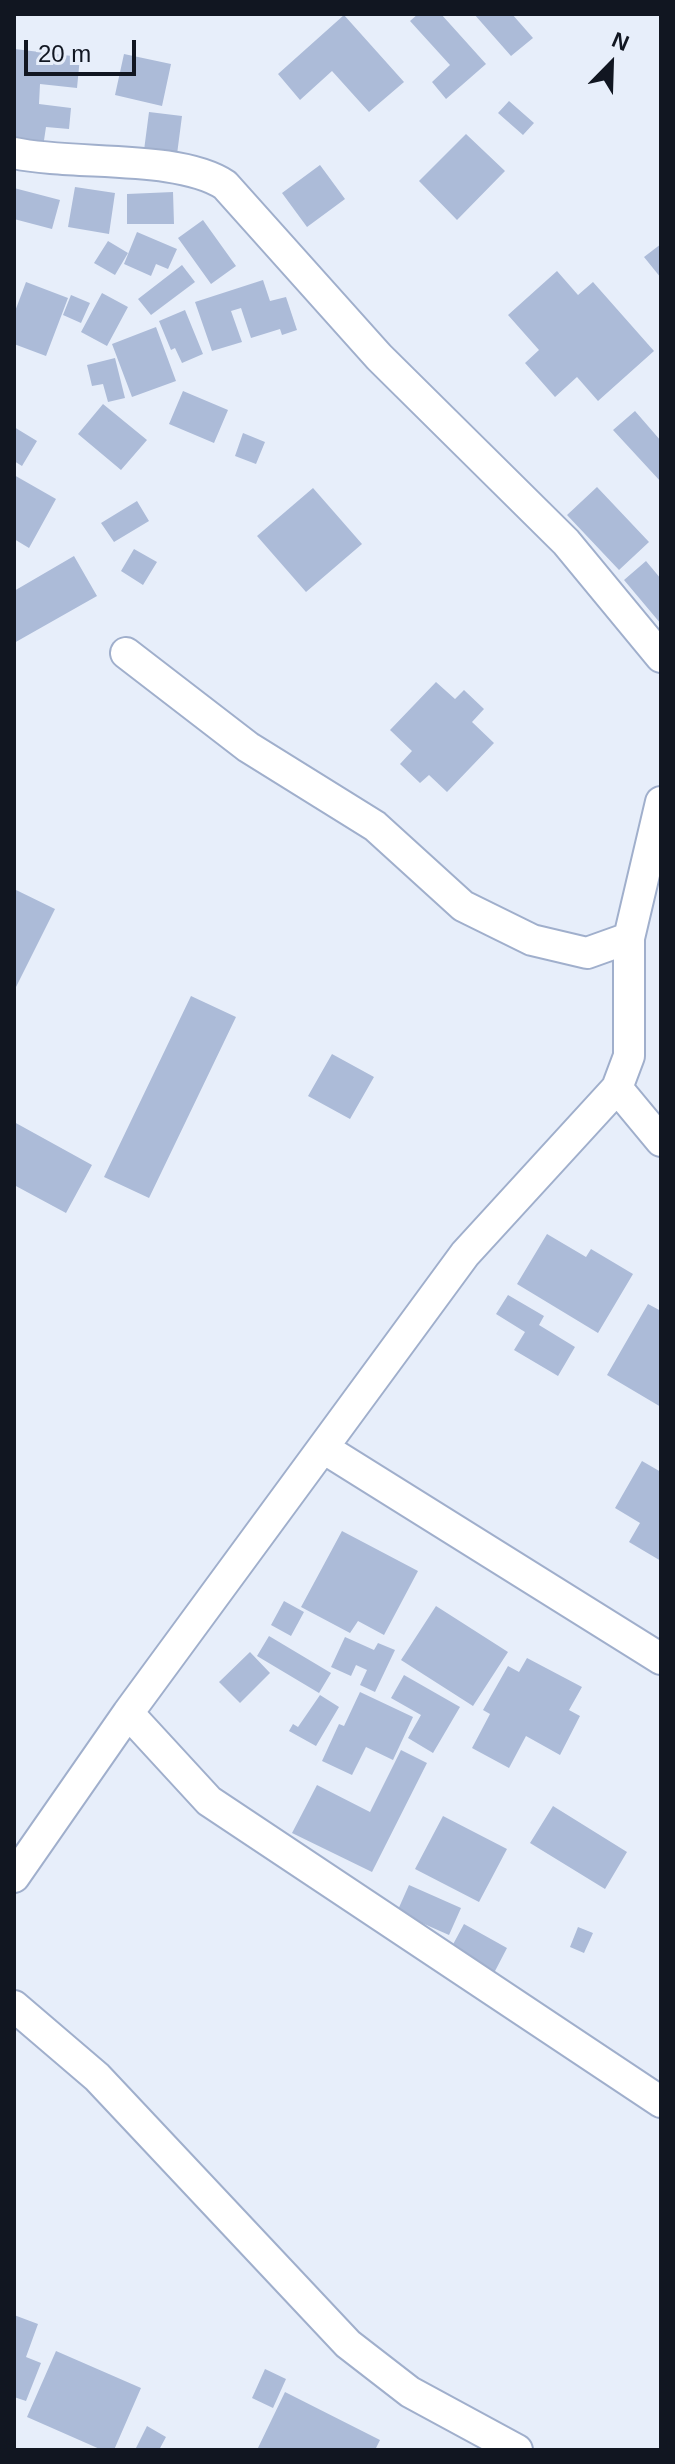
<!DOCTYPE html>
<html>
<head>
<meta charset="utf-8">
<style>
	body { margin:0 }
	#map { position:relative; width:675px; height:2464px; overflow:hidden; background:#e7eefa; font-family:Helvetica,sans-serif }
	canvas { display:block }
	.frame { position:absolute; inset:0; border:16px solid #111621; pointer-events:none }
	.north { position:absolute; left:571px; top:24px; width:80px; height:80px; -webkit-text-stroke:6px #e7eefa; paint-order:stroke; rotate:23deg; font-size:22px; font-weight:700; line-height:32px; text-align:center; color:#111621 }
	.north::after { content:''; display:block; margin:auto; width:28px; height:36px; background:#111621; clip-path:polygon(50% 0,100% 100%,50% 72%,0 100%) }
	.scale { position:absolute; left:24px; top:40px; width:112px; height:36px; box-sizing:border-box; border:4px solid #111621; border-top:0; padding-left:10px; font-size:24px; line-height:28px; white-space:nowrap; color:#111621; -webkit-text-stroke:6px #e7eefa; paint-order:stroke }
</style>
</head>
<body>
<div id="map">
<canvas width="675" height="2464"></canvas>
<div class="frame"></div>
<div class="north">N</div>
<div class="scale">20 m</div>
</div>
<script>
const ctx = document.querySelector('canvas').getContext('2d');
ctx.lineJoin = 'round';
function fillPath(path, color) { ctx.fillStyle = color; ctx.fill(path, 'evenodd'); }
function stroke(path, color, width, dash) { ctx.strokeStyle = color; ctx.lineWidth = width; ctx.lineCap = dash ? 'butt' : 'round'; ctx.setLineDash(dash || []); ctx.stroke(path); }
const building = new Path2D(`
	M 418,14 L 441,14 L 486,64 L 446,99 L 432,82 L 450,65 L 410,21 Z
	M 474,14 L 512,14 L 533,38 L 511,56 Z
	M 344,15 L 404,82 L 369,112 L 332,71 L 300,100 L 278,74 Z
	M 15,49 L 80,57 L 77,88 L 40,84 L 39,104 L 71,108 L 69,129 L 46,127 L 43,147 L 14,144 Z
	M 124,54 L 171,64 L 162,106 L 115,95 Z
	M 509,101 L 534,123 L 523,135 L 498,113 Z
	M 149,112 L 182,116 L 176,162 L 143,158 Z
	M 466,134 L 505,171 L 457,220 L 419,181 Z
	M 320,165 L 345,199 L 307,227 L 282,193 Z
	M 75,187 L 115,193 L 109,234 L 68,227 Z
	M 14,188 L 60,200 L 52,229 L 14,219 Z
	M 173,192 L 174,224 L 127,224 L 127,194 Z
	M 203,220 L 236,266 L 211,284 L 178,238 Z
	M 137,232 L 177,249 L 168,269 L 156,264 L 151,276 L 124,264 Z
	M 108,241 L 128,253 L 115,275 L 94,263 Z
	M 661,244 L 661,278 L 644,257 Z
	M 182,265 L 195,282 L 151,315 L 138,299 Z
	M 557,271 L 578,295 L 593,282 L 654,351 L 598,401 L 577,377 L 555,397 L 525,363 L 539,350 L 508,315 Z
	M 263,280 L 270,301 L 286,297 L 297,330 L 282,335 L 280,329 L 251,338 L 241,308 L 231,311 L 242,342 L 212,351 L 195,302 Z
	M 26,282 L 68,298 L 46,356 L 14,344 L 14,314 Z
	M 102,293 L 128,307 L 107,346 L 81,332 Z
	M 71,295 L 90,303 L 81,323 L 63,315 Z
	M 185,310 L 203,354 L 182,363 L 175,348 L 171,350 L 159,321 Z
	M 156,327 L 176,381 L 132,397 L 112,344 Z
	M 115,358 L 125,398 L 108,402 L 103,384 L 92,386 L 87,365 Z
	M 183,391 L 228,410 L 214,443 L 169,424 Z
	M 103,404 L 147,440 L 121,470 L 78,434 Z
	M 635,411 L 661,441 L 661,482 L 613,430 Z
	M 14,427 L 37,441 L 22,466 L 14,461 Z
	M 243,433 L 265,442 L 256,464 L 235,456 Z
	M 14,475 L 56,499 L 29,548 L 14,539 Z
	M 597,487 L 649,542 L 619,570 L 567,515 Z
	M 313,488 L 362,544 L 306,592 L 257,536 Z
	M 137,501 L 149,521 L 114,542 L 101,523 Z
	M 134,549 L 157,562 L 143,585 L 121,571 Z
	M 74,556 L 97,596 L 14,643 L 14,591 Z
	M 646,561 L 661,579 L 661,624 L 624,580 Z
	M 436,682 L 455,699 L 464,690 L 484,709 L 472,722 L 494,743 L 447,792 L 429,775 L 420,783 L 400,764 L 412,751 L 390,730 Z
	M 14,889 L 55,909 L 14,991 Z
	M 191,996 L 236,1017 L 149,1198 L 104,1177 Z
	M 332,1054 L 374,1077 L 350,1119 L 308,1096 Z
	M 14,1122 L 92,1165 L 66,1213 L 14,1185 Z
	M 547,1234 L 586,1257 L 591,1249 L 633,1274 L 598,1333 L 517,1284 Z
	M 508,1295 L 544,1316 L 539,1325 L 575,1347 L 558,1376 L 514,1350 L 525,1332 L 496,1314 Z
	M 648,1304 L 661,1311 L 661,1407 L 607,1375 Z
	M 642,1461 L 661,1472 L 661,1561 L 629,1542 L 640,1523 L 615,1508 Z
	M 342,1531 L 418,1571 L 384,1635 L 358,1621 L 350,1633 L 301,1607 Z
	M 284,1601 L 304,1612 L 291,1636 L 271,1625 Z
	M 436,1606 L 508,1652 L 473,1706 L 401,1660 Z
	M 269,1636 L 331,1673 L 319,1693 L 257,1656 Z
	M 345,1637 L 374,1650 L 378,1643 L 395,1650 L 375,1692 L 360,1685 L 367,1670 L 356,1665 L 351,1676 L 331,1667 Z
	M 250,1652 L 270,1673 L 240,1703 L 219,1682 Z
	M 527,1658 L 582,1687 L 569,1710 L 580,1716 L 560,1755 L 526,1736 L 509,1768 L 472,1748 L 490,1714 L 483,1710 L 508,1666 L 519,1672 Z
	M 404,1675 L 460,1707 L 433,1753 L 408,1738 L 421,1715 L 391,1698 Z
	M 360,1692 L 413,1717 L 393,1760 L 366,1747 L 352,1775 L 322,1761 L 339,1724 L 344,1726 Z
	M 320,1695 L 339,1707 L 316,1746 L 289,1731 L 293,1724 L 298,1727 Z
	M 401,1750 L 427,1763 L 372,1872 L 292,1833 L 317,1785 L 370,1812 Z
	M 553,1806 L 627,1852 L 605,1889 L 530,1843 Z
	M 443,1816 L 507,1849 L 479,1902 L 415,1869 Z
	M 409,1885 L 461,1908 L 449,1935 L 397,1912 Z
	M 464,1924 L 507,1948 L 494,1973 L 450,1950 Z
	M 578,1927 L 593,1933 L 584,1953 L 570,1947 Z
	M 14,2315 L 38,2324 L 26,2357 L 41,2363 L 26,2401 L 14,2397 Z
	M 56,2351 L 141,2388 L 114,2450 L 102,2450 L 27,2417 Z
	M 265,2369 L 286,2379 L 273,2408 L 252,2398 Z
	M 285,2392 L 380,2440 L 375,2450 L 257,2450 Z
	M 147,2426 L 166,2437 L 159,2450 L 135,2450 Z`);
const street = new Path2D(`
	M 14,153 C 73,166 178,154 225,185 L 379,357 L 566,542 L 661,657
	M 126,653 L 248,747 L 375,826 L 463,906 L 532,940 L 587,953 L 629,938
	M 617,1088 L 661,1141
	M 325,1449 L 661,1659
	M 128,1713 L 209,1801 L 661,2102
	M 14,1877 L 128,1713 L 465,1254 L 617,1088 L 629,1056 L 629,938 L 661,802
	M 14,2006 L 97,2077 L 348,2344 L 410,2392 L 517,2450`);
fillPath(building, '#acbbd8');
stroke(street, '#a0afcc', 34);
stroke(street, '#fff', 30);
</script>
</body>
</html>
